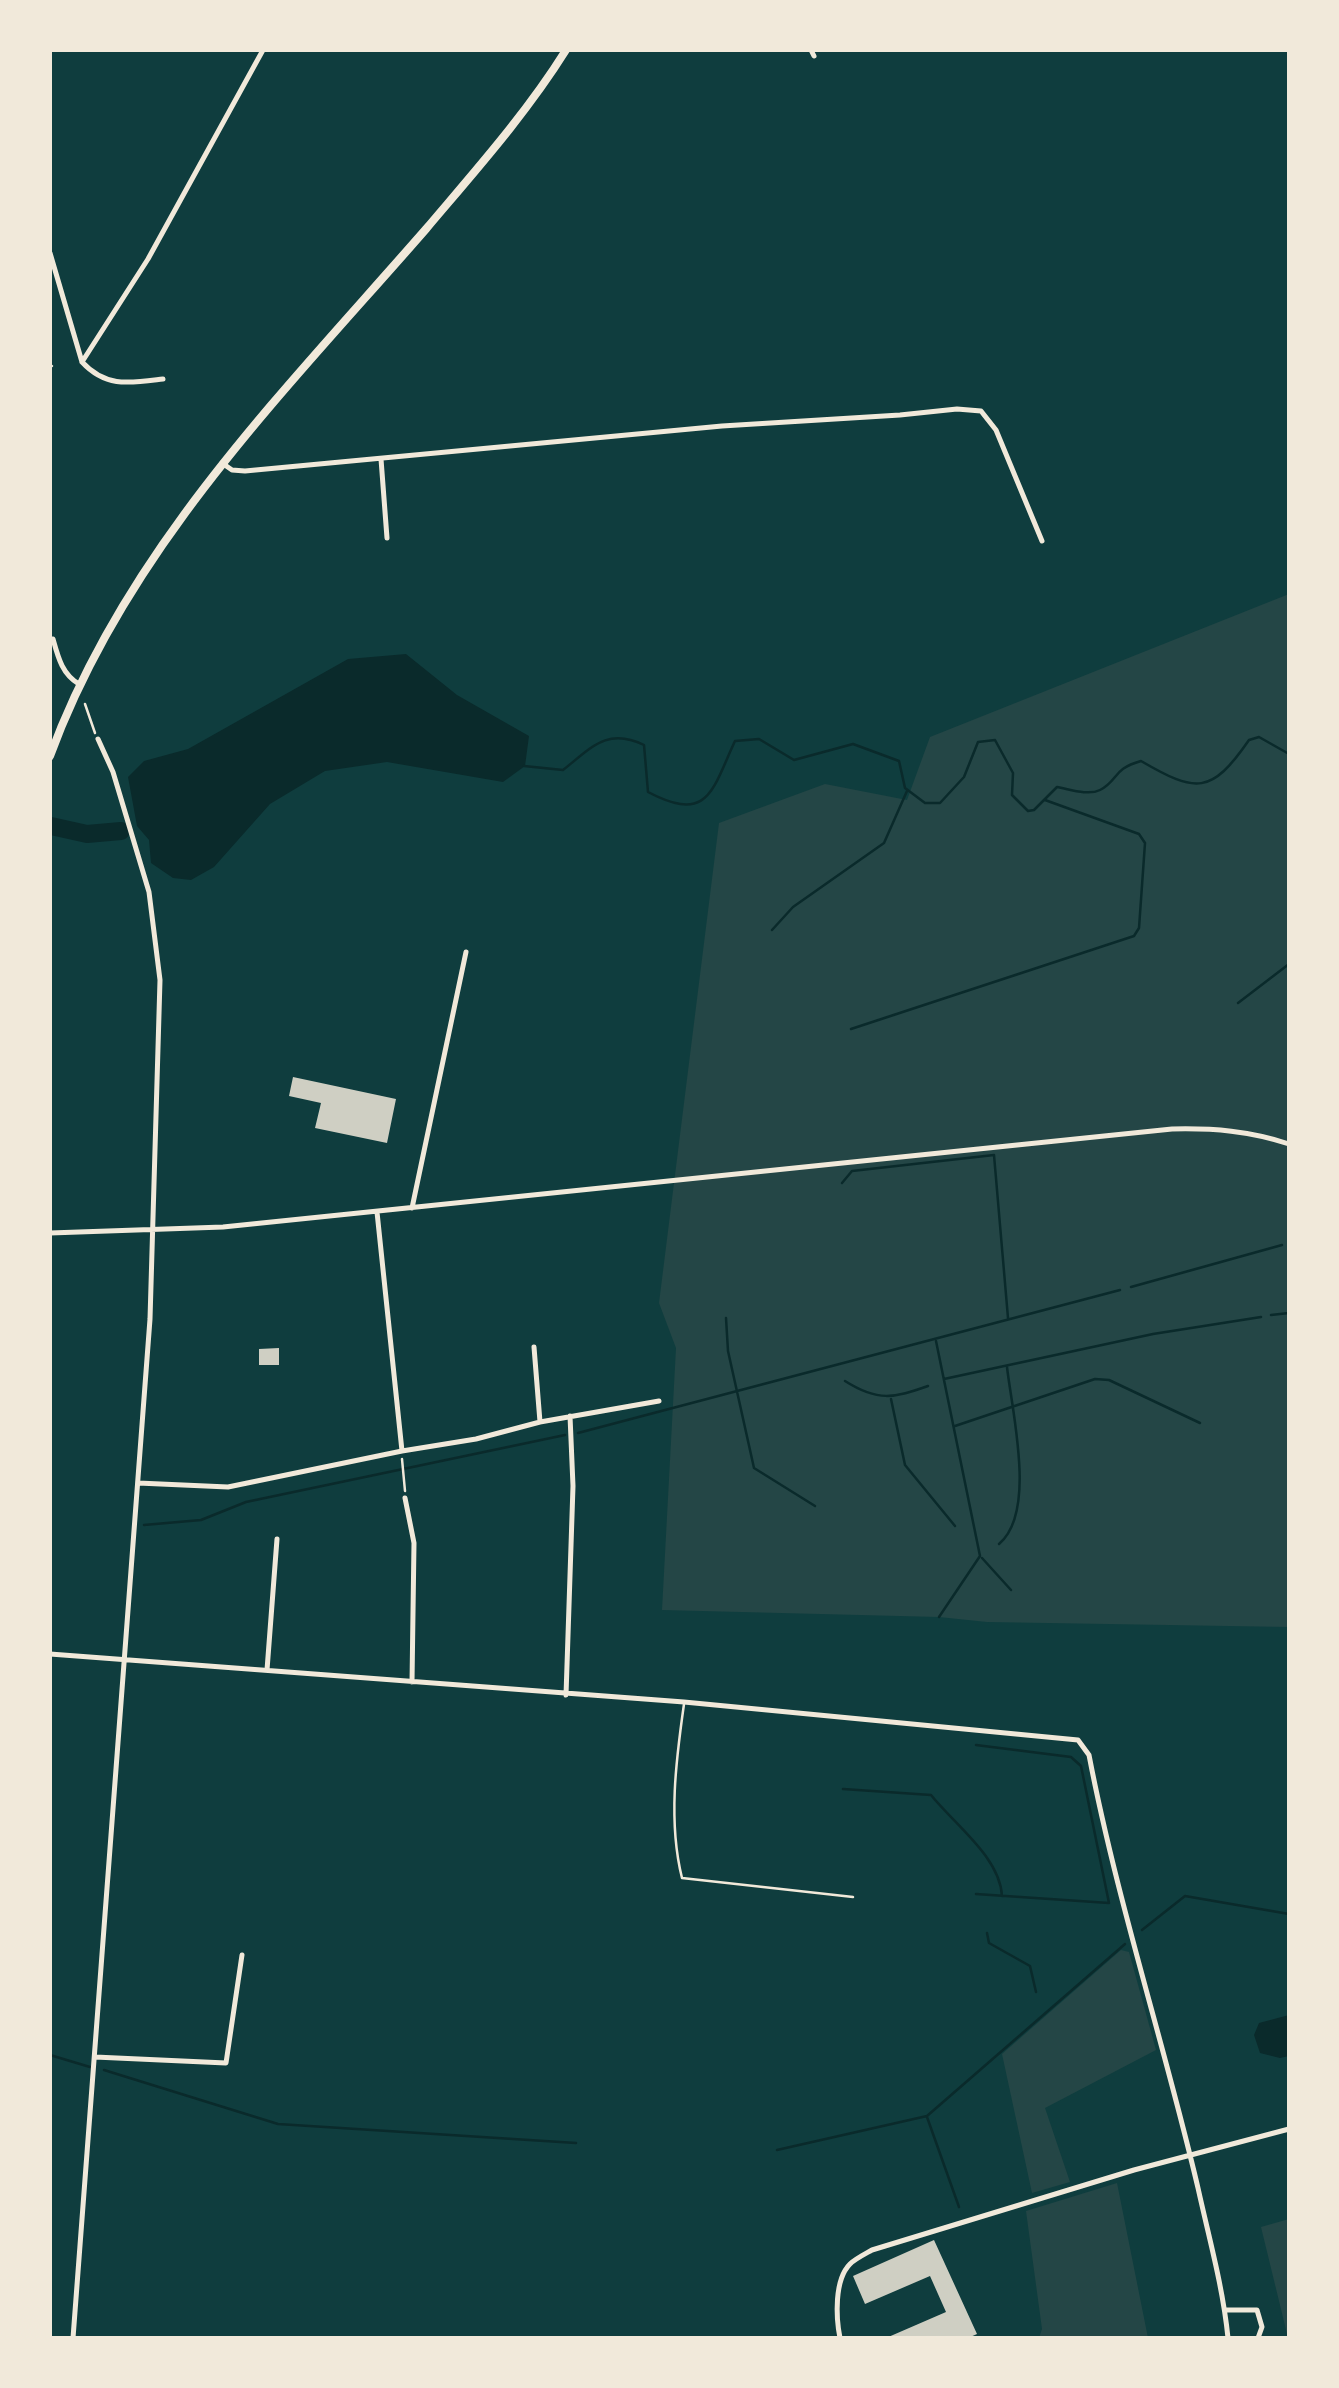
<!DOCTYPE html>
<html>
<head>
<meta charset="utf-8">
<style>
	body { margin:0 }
	#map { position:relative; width:1339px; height:2388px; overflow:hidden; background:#0f3d3e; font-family:Montserrat,sans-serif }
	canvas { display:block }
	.frame { position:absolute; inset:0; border:52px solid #f1e9da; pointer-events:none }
</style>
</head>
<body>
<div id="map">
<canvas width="1339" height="2388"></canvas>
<div class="frame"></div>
</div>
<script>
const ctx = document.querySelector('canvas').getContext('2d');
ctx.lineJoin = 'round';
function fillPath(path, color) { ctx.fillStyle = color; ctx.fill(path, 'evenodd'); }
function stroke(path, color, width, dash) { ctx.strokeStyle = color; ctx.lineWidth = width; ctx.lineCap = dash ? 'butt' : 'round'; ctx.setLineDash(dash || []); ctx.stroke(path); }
const green = new Path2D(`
	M 1289,594 L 1289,1627 L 987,1622 L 939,1617 L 662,1610 L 676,1348 L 659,1303 L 719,823 L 825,784 L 907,800 L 930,737 Z
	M 1121,1950 L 1129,1952 L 1156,2050 L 1045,2108 L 1070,2182 L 1032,2193 L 1002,2054 Z
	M 1117,2183 L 1148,2338 L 1039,2338 L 1042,2329 L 1026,2211 Z
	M 1289,2219 L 1289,2338 L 1288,2338 L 1261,2227 Z`);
const water = new Path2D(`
	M 406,654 L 457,695 L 529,736 L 525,766 L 503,782 L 387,762 L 325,771 L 270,804 L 214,867 L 191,880 L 173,878 L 151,863 L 149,840 L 137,826 L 128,777 L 144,761 L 188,749 L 348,659 Z
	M 1289,2015 L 1289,2056 L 1280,2058 L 1260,2053 L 1254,2035 L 1259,2023 Z`);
const stream = new Path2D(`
	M 524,766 L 563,770 C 591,748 607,727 644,745 L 648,792 C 709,824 712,790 735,741 L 759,739 L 794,760 L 853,744 L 899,761 L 905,788 L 925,803 L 940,803 L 964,777 L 978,742 L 995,740 L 1013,773 L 1012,795 L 1028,811 L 1034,810 L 1057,787 C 1069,789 1088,796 1100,790 C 1119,780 1112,769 1141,761 C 1196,793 1211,795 1249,740 L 1259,737 L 1289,754
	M 772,930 L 793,907 L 884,843 L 907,791
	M 1238,1003 L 1289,964
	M 851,1029 L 1134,936 L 1139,928 L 1145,843 L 1139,834 L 1045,800
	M 842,1183 L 852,1171 L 994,1155 L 1008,1318
	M 1131,1287 L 1282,1245
	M 1271,1315 L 1289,1313
	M 726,1318 L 728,1351 L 754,1468 L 815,1506
	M 936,1341 L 980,1556 L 939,1617
	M 944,1379 L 1153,1334 L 1261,1317
	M 845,1381 C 878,1402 894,1398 928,1386
	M 891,1399 L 905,1465 L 955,1526
	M 955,1426 L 1095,1379 L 1109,1380 L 1200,1423
	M 578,1433 L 1120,1290
	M 144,1525 L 201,1520 L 246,1502 L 565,1435
	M 999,1544 C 1037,1512 1012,1412 1007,1367
	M 982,1558 L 1011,1590
	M 843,1789 L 931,1795 C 954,1824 1000,1857 1002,1896
	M 976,1894 L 1109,1903 L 1081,1766 L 1071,1757 L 976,1745
	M 1142,1930 L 1185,1896 L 1289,1914
	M 987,1933 L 989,1943 L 1030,1966 L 1036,1992
	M 50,2055 L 90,2067
	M 104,2070 L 278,2124 L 576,2143
	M 927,2117 L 959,2207
	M 777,2150 L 927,2116 L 1125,1944`);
const river = new Path2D(`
	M 51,826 L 87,834 L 121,831`);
const building = new Path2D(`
	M 293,1077 L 396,1099 L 387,1143 L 315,1128 L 321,1103 L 289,1096 Z
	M 279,1348 L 279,1365 L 259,1365 L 259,1349 Z
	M 934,2240 L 977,2334 L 968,2338 L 886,2338 L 946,2312 L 930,2276 L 865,2304 L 853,2276 Z`);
const path = new Path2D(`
	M 50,365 L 52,366
	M 85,704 L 95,733
	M 402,1459 L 405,1491`);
const service = new Path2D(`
	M 684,1704 C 676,1760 668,1822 682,1878 L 853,1897`);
const minor = new Path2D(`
	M 811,50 L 814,56
	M 50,253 L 82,362 C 106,388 130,383 163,379
	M 82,362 L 148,259 L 263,50
	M 381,459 L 387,538
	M 222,463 L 232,470 L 245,471 L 722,426 L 900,415 L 957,409 L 981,411 L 996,430 L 1042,541
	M 53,639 C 58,657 62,674 79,684
	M 412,1208 L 466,952
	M 377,1212 L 402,1451
	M 50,1233 L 223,1227 L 1172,1129 C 1213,1128 1250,1131 1289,1144
	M 534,1347 L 540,1422
	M 138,1483 L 228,1487 L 402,1451 L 476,1439 L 540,1422 L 659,1401
	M 405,1498 L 414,1543 L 412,1682
	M 50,1654 L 684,1702 L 1078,1740 L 1089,1755 C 1117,1901 1164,2043 1198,2188 C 1209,2238 1223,2287 1228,2338
	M 267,1670 L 277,1539
	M 566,1695 L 573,1486 L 570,1416
	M 95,2057 L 226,2063 L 242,1955
	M 1226,2310 L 1257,2310 L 1262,2327 L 1258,2338
	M 73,2338 L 150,1319 L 160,980 L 149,892 L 113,772 L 98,739
	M 840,2338 C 836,2318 834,2280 850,2264 C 855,2259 865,2254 872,2250 L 1134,2170 L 1289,2129`);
const trunk = new Path2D(`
	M 50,756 C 126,549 284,392 426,229 C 475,171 526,114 566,50`);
fillPath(green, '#244646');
fillPath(water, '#0a2a2b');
stroke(stream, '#0a2a2b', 2.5);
stroke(river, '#0a2a2b', 18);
fillPath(building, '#cfcfc3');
stroke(path, '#f1e9da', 2.5);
stroke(service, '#f1e9da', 2.5);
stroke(minor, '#f1e9da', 5);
stroke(trunk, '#f1e9da', 8);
</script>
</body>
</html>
